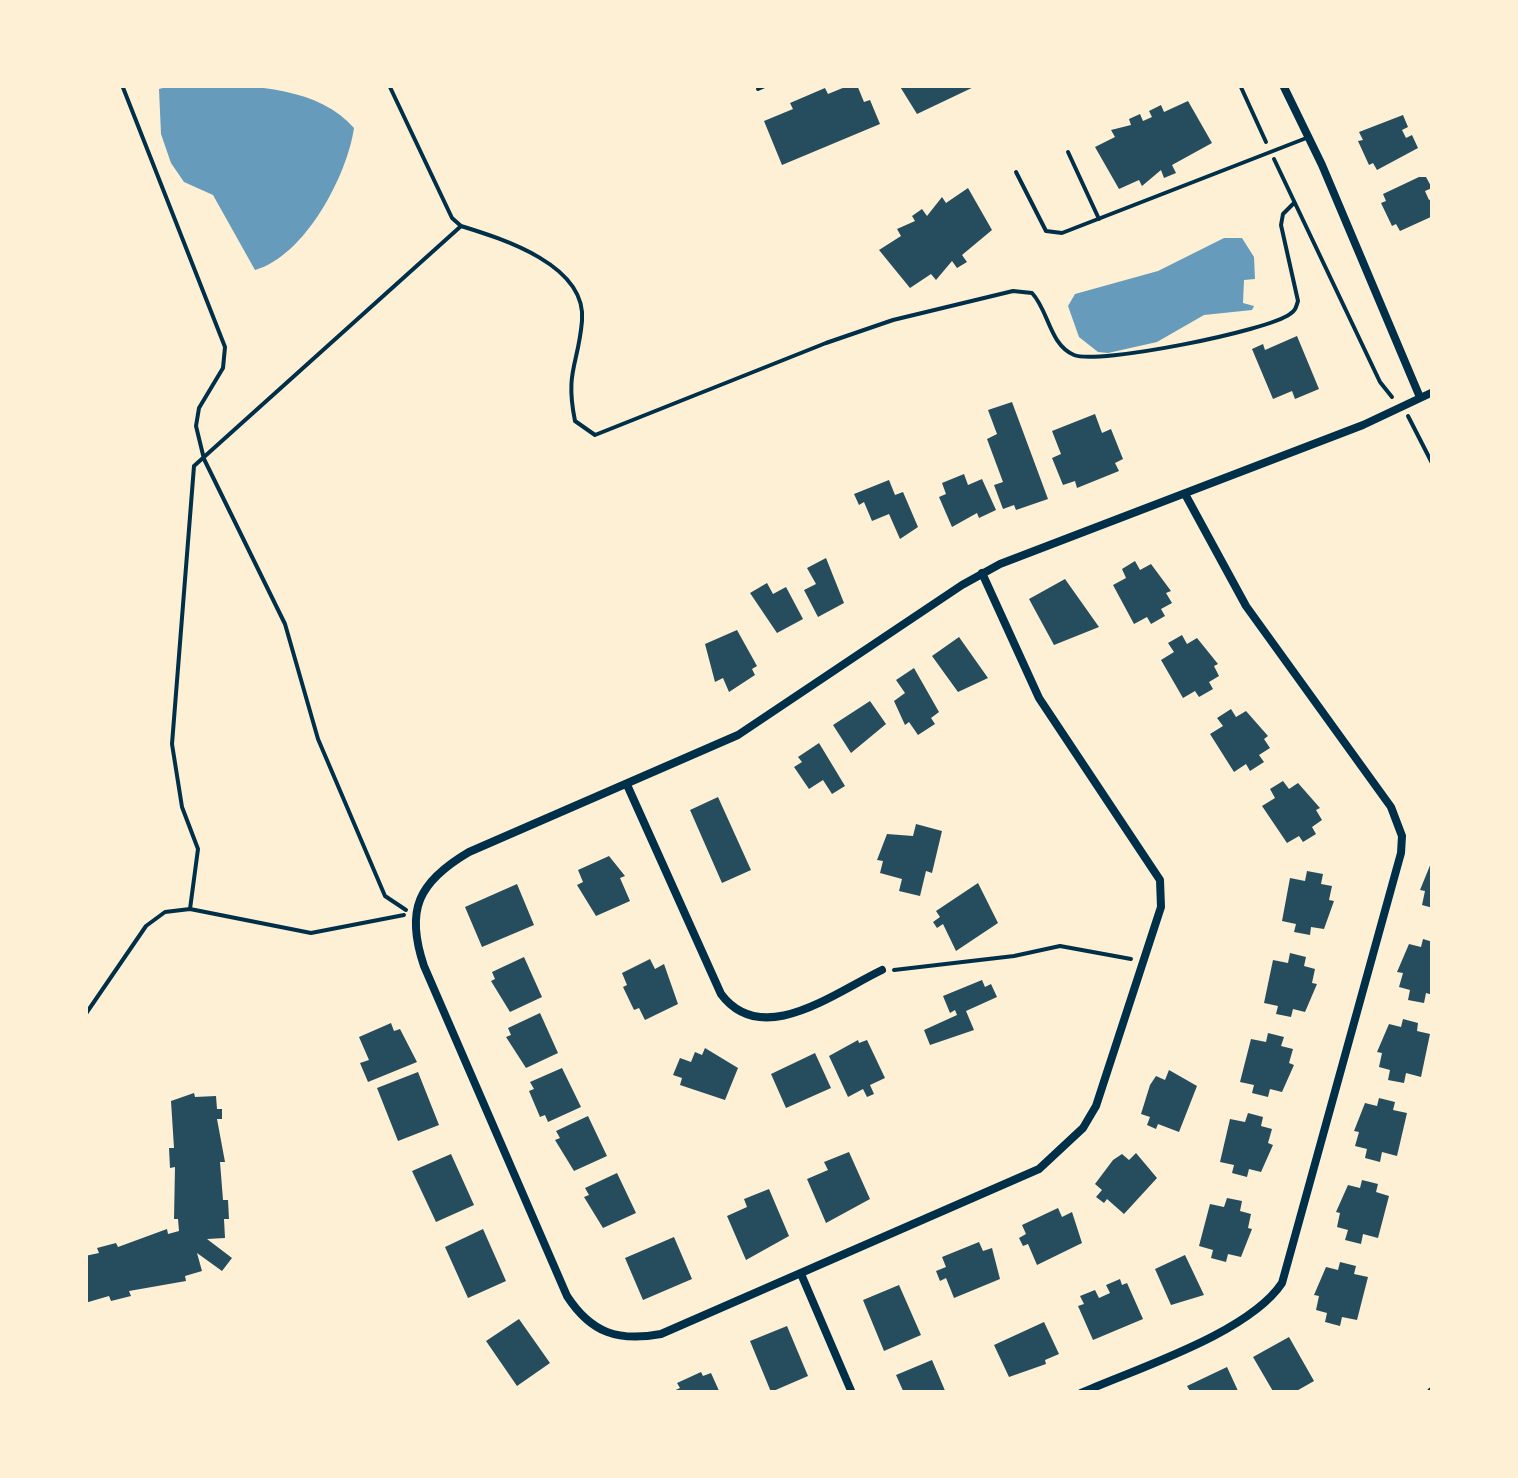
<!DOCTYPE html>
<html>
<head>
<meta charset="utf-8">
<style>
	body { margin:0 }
	#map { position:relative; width:1518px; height:1478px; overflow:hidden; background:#fdf0d5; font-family:"Archivo Narrow",sans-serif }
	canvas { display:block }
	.frame { position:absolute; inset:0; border:88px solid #fdf0d5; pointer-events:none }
</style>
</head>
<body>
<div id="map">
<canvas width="1518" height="1478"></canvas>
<div class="frame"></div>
</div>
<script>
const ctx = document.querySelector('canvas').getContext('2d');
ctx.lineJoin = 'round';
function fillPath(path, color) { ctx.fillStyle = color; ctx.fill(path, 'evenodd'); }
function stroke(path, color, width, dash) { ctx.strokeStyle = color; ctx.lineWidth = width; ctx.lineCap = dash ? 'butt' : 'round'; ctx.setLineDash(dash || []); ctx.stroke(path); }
const water = new Path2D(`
	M 174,85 C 231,85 314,81 354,128 C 347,176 305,256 255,270 L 213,195 L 184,182 L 171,163 L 161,134 L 159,89 Z
	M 1224,238 L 1242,238 L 1254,257 L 1255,279 L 1244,280 L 1243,303 L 1254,306 L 1252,310 L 1204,315 L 1157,342 L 1108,353 L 1098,352 L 1079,337 L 1068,306 L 1075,294 L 1158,271 Z`);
const building = new Path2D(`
	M 850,85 L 857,85 L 864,102 L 870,100 L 880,124 L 782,165 L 764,121 L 793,109 L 790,103 L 825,88 L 828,94 Z
	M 899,85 L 978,85 L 917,114 Z
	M 1188,101 L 1212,143 L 1172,165 L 1176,173 L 1164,178 L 1161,170 L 1142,186 L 1139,180 L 1119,189 L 1095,147 L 1115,137 L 1111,130 L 1131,125 L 1129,119 L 1140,114 L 1143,121 L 1152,117 L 1149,111 L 1161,105 L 1164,112 Z
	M 1403,115 L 1408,127 L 1402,130 L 1406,138 L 1412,135 L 1418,148 L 1377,170 L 1373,163 L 1369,165 L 1358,141 L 1363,140 L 1359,132 Z
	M 1419,177 L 1426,177 L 1432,188 L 1425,191 L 1429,200 L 1433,198 L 1433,216 L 1400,231 L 1396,224 L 1392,226 L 1381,203 L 1386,201 L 1383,194 Z
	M 968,188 L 992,230 L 962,255 L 967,262 L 957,268 L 952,261 L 936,280 L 931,274 L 910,288 L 879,250 L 901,236 L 897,229 L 915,221 L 912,216 L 922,209 L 927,216 L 942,197 L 946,203 Z
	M 1297,336 L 1319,389 L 1295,399 L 1292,391 L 1273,399 L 1252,349 L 1263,344 L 1265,350 Z
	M 1012,402 L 1048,499 L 1016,510 L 1014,505 L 1003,509 L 994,485 L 1003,482 L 987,439 L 997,434 L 988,410 Z
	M 1095,414 L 1102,433 L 1111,429 L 1123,459 L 1115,463 L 1119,471 L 1077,488 L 1075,481 L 1063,485 L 1052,458 L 1061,454 L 1052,431 Z
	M 964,474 L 968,485 L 982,479 L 996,510 L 979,518 L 977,513 L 952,527 L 939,497 L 946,494 L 942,483 Z
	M 889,480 L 895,495 L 903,492 L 918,527 L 900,539 L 889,514 L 872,521 L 864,502 L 859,505 L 854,494 Z
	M 826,558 L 844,603 L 818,617 L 804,590 L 816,584 L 807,568 Z
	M 1135,561 L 1140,570 L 1151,564 L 1171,591 L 1166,593 L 1172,603 L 1161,609 L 1165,616 L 1151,624 L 1147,617 L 1134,624 L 1113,585 L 1126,578 L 1122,569 Z
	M 1065,579 L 1099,627 L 1054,645 L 1029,599 Z
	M 767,583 L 773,594 L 786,587 L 803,619 L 777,633 L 750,593 Z
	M 737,630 L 757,666 L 752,669 L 755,675 L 729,692 L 723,678 L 715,682 L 705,644 Z
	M 1182,635 L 1187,644 L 1197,638 L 1218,664 L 1214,666 L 1219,676 L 1209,682 L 1213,689 L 1199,697 L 1195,691 L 1183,698 L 1161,660 L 1174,652 L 1168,643 Z
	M 959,637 L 988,678 L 958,692 L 932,656 Z
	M 914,668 L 939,712 L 931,718 L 935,724 L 918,735 L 909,722 L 905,725 L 894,701 L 905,693 L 896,680 Z
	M 870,701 L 886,724 L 851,753 L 833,725 Z
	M 1231,709 L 1236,717 L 1246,711 L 1268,736 L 1264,739 L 1270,748 L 1259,755 L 1264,762 L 1250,771 L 1246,764 L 1234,772 L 1210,734 L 1223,726 L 1217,718 Z
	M 819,743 L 845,786 L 832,794 L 823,780 L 809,789 L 794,767 L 802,762 L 798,757 Z
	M 1283,781 L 1289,789 L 1298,783 L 1320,808 L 1316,810 L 1322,820 L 1312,827 L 1316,834 L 1303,842 L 1299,836 L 1287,843 L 1262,806 L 1275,798 L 1270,789 Z
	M 718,797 L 751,870 L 722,883 L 690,810 Z
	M 916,824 L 942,831 L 932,873 L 926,871 L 920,896 L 899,891 L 902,879 L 880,873 L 883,861 L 877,860 L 887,834 L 913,836 Z
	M 609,856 L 625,876 L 620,878 L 630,901 L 596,916 L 577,885 L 583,882 L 578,870 Z
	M 1431,863 L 1433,863 L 1433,908 L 1422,905 L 1425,891 L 1420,890 Z
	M 1307,871 L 1323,874 L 1321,884 L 1332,886 L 1329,900 L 1334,901 L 1324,929 L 1311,927 L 1310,935 L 1294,932 L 1296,924 L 1282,921 L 1290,878 L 1305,881 Z
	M 978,883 L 998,923 L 956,951 L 943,924 L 937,928 L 933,922 L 940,917 L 936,911 Z
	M 517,884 L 534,925 L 482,947 L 465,907 Z
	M 1423,939 L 1433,942 L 1433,995 L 1426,993 L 1424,1003 L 1408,1000 L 1410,990 L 1399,987 L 1403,973 L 1397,972 L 1409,944 L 1421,947 Z
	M 1290,953 L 1306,957 L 1304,966 L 1315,969 L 1312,983 L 1317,984 L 1305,1012 L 1293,1009 L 1291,1017 L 1276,1014 L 1278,1006 L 1264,1003 L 1273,960 L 1288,963 Z
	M 524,957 L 542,997 L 510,1012 L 491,981 L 495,979 L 492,972 Z
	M 650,959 L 655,969 L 664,964 L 678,1004 L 645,1020 L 639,1008 L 634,1010 L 623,987 L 627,985 L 622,973 Z
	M 982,980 L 985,987 L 991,984 L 997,997 L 966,1011 L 974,1030 L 930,1045 L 924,1030 L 957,1015 L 955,1010 L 950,1013 L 943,996 Z
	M 540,1013 L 558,1053 L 526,1068 L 506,1037 L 511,1035 L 508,1028 Z
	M 1403,1019 L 1418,1023 L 1417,1031 L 1430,1034 L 1421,1077 L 1406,1073 L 1404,1083 L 1388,1080 L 1390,1070 L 1379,1067 L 1382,1053 L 1377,1052 L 1389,1024 L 1401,1027 Z
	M 391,1023 L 394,1031 L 400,1029 L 417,1062 L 368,1082 L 360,1063 L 369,1060 L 359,1037 Z
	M 1268,1033 L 1284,1037 L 1281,1046 L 1293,1049 L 1289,1063 L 1294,1065 L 1282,1092 L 1270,1089 L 1268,1097 L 1252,1093 L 1254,1085 L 1240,1082 L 1251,1039 L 1266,1042 Z
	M 858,1040 L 859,1043 L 867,1040 L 885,1078 L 870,1085 L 874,1094 L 867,1097 L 863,1089 L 848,1097 L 829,1056 Z
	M 705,1048 L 738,1068 L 725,1100 L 680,1085 L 682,1078 L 673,1075 L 680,1058 L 691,1062 L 695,1052 L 702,1055 Z
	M 815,1053 L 831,1088 L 786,1108 L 771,1074 Z
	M 562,1068 L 581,1107 L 548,1122 L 545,1115 L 540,1117 L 529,1091 L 534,1089 L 530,1082 Z
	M 1169,1070 L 1197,1086 L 1179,1132 L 1158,1124 L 1156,1129 L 1147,1125 L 1150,1117 L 1141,1114 L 1150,1085 L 1156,1076 L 1165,1080 Z
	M 418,1072 L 439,1125 L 398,1141 L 377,1088 Z
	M 194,1093 L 195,1097 L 216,1096 L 217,1109 L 222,1109 L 222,1119 L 217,1119 L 225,1162 L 220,1162 L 223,1200 L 228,1200 L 229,1219 L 224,1219 L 225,1238 L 207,1239 L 232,1258 L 222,1271 L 197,1253 L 202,1271 L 185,1276 L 186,1281 L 129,1291 L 131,1296 L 111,1301 L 109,1296 L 85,1303 L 85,1256 L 99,1253 L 97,1248 L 116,1243 L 118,1247 L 167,1229 L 168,1234 L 179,1231 L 178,1219 L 174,1219 L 175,1167 L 170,1168 L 169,1148 L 174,1148 L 171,1101 Z
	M 1379,1098 L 1395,1102 L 1393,1110 L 1407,1113 L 1397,1156 L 1382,1152 L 1380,1162 L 1365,1158 L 1367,1149 L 1355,1146 L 1359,1132 L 1354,1131 L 1365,1103 L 1377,1106 Z
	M 1248,1113 L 1263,1117 L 1261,1126 L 1272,1129 L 1268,1143 L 1273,1145 L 1261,1172 L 1249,1169 L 1247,1177 L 1232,1173 L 1234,1165 L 1220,1162 L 1230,1119 L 1245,1122 Z
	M 588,1116 L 607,1156 L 574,1171 L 555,1140 L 560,1138 L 556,1131 Z
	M 849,1152 L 870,1199 L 826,1223 L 807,1179 L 828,1170 L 824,1162 Z
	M 1136,1153 L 1157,1178 L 1124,1214 L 1107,1199 L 1104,1203 L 1096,1197 L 1102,1190 L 1095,1184 L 1113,1160 L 1122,1154 L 1129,1160 Z
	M 451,1154 L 474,1205 L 436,1222 L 412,1171 Z
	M 617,1173 L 636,1213 L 603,1228 L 584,1197 L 589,1195 L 585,1188 Z
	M 1362,1180 L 1378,1184 L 1376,1192 L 1389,1196 L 1378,1238 L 1363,1234 L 1361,1244 L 1345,1240 L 1348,1230 L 1337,1227 L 1340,1213 L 1336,1212 L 1348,1185 L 1360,1188 Z
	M 769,1189 L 789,1236 L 746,1260 L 727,1216 L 747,1207 L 744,1199 Z
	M 1227,1198 L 1242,1201 L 1240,1211 L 1251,1214 L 1248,1228 L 1252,1229 L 1241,1257 L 1228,1254 L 1226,1262 L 1211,1258 L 1213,1250 L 1199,1246 L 1210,1204 L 1224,1207 Z
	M 1058,1208 L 1062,1217 L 1072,1212 L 1082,1243 L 1037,1265 L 1028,1244 L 1023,1246 L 1019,1238 L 1026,1234 L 1022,1225 Z
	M 483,1229 L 506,1281 L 468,1298 L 445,1247 Z
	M 674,1237 L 692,1279 L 643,1300 L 625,1258 Z
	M 979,1242 L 983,1251 L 992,1248 L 1000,1279 L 954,1298 L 946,1278 L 940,1281 L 936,1271 L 946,1267 L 942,1257 Z
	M 1185,1255 L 1204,1295 L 1171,1305 L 1155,1269 Z
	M 1340,1262 L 1356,1266 L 1354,1274 L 1368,1277 L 1357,1320 L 1342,1317 L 1340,1326 L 1325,1322 L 1327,1313 L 1316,1310 L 1319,1296 L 1314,1295 L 1326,1267 L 1338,1270 Z
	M 1120,1279 L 1122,1285 L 1127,1283 L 1143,1319 L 1093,1340 L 1078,1306 L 1084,1304 L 1080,1296 L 1095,1290 L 1099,1298 L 1110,1293 L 1106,1285 Z
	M 899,1285 L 921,1335 L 884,1351 L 863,1300 Z
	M 519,1319 L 550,1363 L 517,1386 L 486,1341 Z
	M 1044,1322 L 1059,1354 L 1045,1360 L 1046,1364 L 1009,1377 L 994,1345 Z
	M 787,1326 L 808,1376 L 771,1392 L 750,1341 Z
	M 1289,1337 L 1314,1381 L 1293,1393 L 1274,1393 L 1253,1357 Z
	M 932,1360 L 946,1393 L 904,1393 L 896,1375 Z
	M 1227,1367 L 1239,1393 L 1191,1393 L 1187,1386 Z
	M 701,1372 L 703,1376 L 711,1373 L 720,1393 L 669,1393 L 680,1388 L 677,1383 Z`);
const path = new Path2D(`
	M 122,85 L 225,347 L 223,368 L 199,408 L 196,426 L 204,459 L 285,624 L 318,739 L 385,896 L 406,910
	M 389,85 L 452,218 L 461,226 C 503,239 587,265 582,321 C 578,366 565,371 575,421 L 595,435 L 826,343 L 893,320 L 1013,291 L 1032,293 C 1049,311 1049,344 1074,355 C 1097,365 1268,331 1290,314 C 1296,310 1296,307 1298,301 L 1281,225 L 1283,214 L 1294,203
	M 1240,85 L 1266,142
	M 1274,159 L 1380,382 L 1392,397
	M 1408,416 L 1433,465
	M 190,909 L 198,849 L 182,807 L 172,744 L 194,466 L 460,227
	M 894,970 L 1014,956 L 1060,946 L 1131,959
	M 85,1015 L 146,926 L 165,912 L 190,909 L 311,933 L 404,915`);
const service = new Path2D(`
	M 758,89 L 767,85
	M 1068,152 L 1099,219
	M 1016,172 L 1046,231 L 1062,233 L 1309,137`);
const minor = new Path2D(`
	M 1283,85 L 1322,165 L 1419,395
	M 982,573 L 1039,698 L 1160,880 L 1161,907 L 1096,1106 L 1083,1128 L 1039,1169 L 661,1334 C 618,1342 591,1333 567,1296 L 424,966 C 405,910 418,882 469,852 L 738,735 L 962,585 L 1000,564 L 1363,425 L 1433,392
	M 628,787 L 721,994 C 762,1049 834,993 882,970
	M 801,1274 L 852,1393
	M 1081,1393 C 1138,1368 1249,1333 1282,1283 L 1401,853 L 1402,836 L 1391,807 L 1246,606 L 1185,494`);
const secondary = new Path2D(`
	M 1432,1393 L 1433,1392`);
fillPath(water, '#669bbc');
fillPath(building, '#264d5e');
stroke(path, '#003049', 4);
stroke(service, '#003049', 4);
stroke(minor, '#003049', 8);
stroke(secondary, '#003049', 11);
</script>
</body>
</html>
